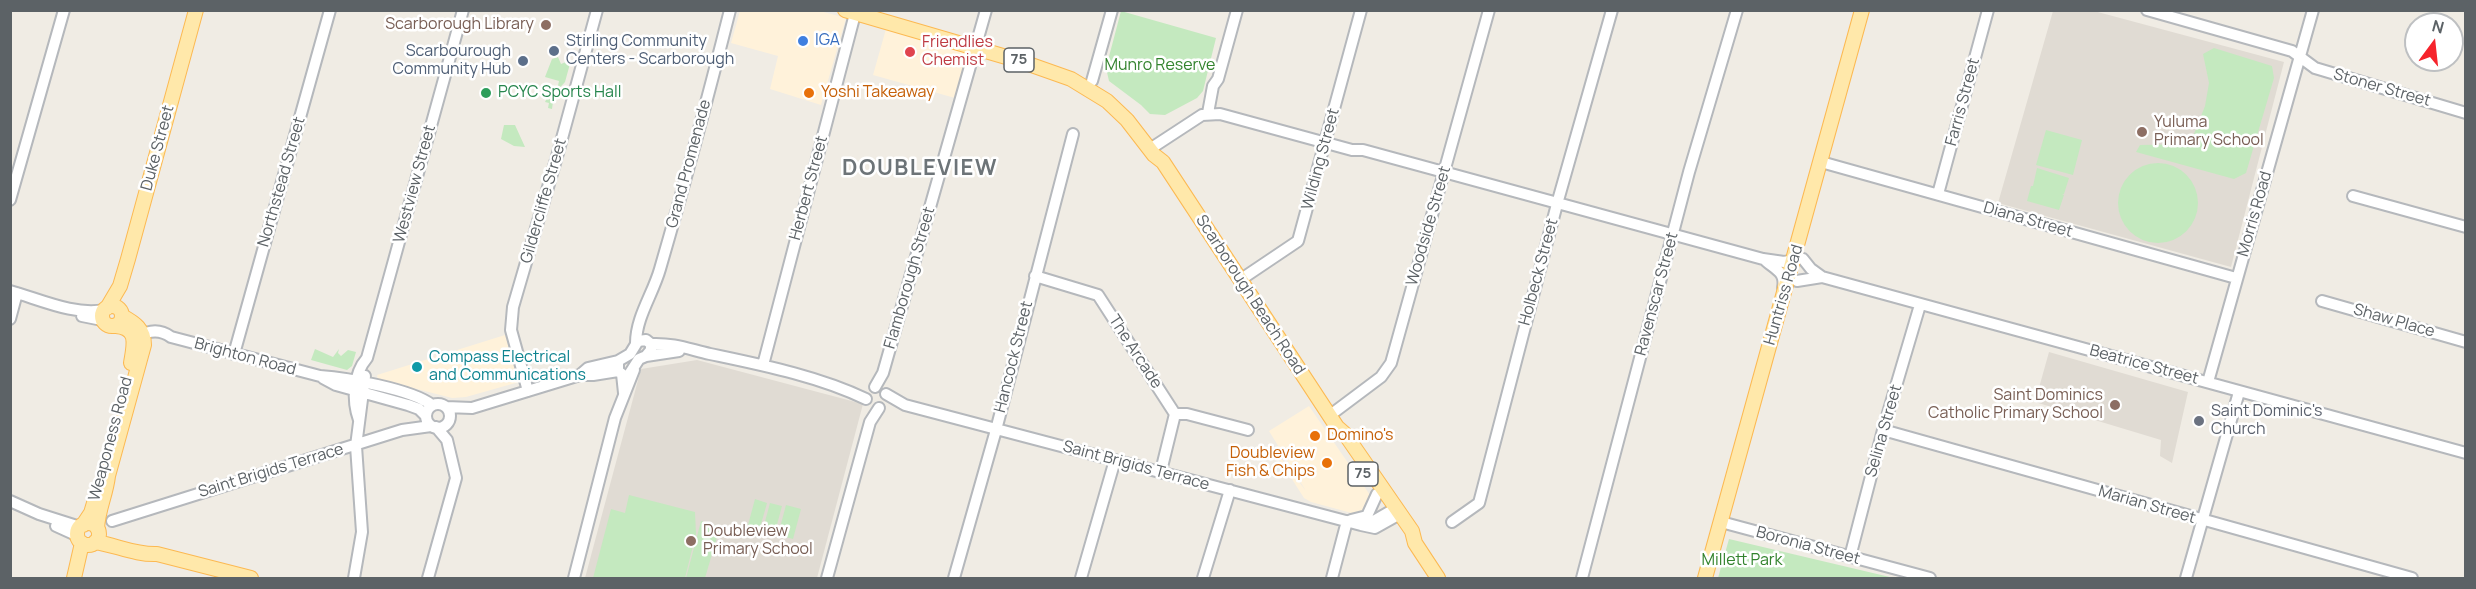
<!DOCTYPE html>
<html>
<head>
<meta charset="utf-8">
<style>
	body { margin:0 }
	#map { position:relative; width:2476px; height:589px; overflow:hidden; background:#f0ece4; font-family:Manrope,sans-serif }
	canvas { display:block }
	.frame { position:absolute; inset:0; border:12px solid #5c6266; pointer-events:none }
	.north { position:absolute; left:2404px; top:12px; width:60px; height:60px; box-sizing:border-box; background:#fff; border:2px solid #bec0c2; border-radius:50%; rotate:15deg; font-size:16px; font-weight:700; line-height:24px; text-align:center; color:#5c6266 }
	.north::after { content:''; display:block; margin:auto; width:21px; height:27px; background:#f6242c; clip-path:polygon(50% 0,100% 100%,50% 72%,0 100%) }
</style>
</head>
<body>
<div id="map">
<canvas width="2476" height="589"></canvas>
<div class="frame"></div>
<div class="north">N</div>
</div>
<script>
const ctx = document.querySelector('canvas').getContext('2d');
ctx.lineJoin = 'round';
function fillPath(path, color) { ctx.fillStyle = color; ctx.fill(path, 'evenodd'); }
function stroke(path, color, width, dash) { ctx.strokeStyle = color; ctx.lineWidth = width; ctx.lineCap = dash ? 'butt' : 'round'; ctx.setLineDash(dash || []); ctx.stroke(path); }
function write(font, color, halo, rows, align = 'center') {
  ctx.font = font + ' Manrope,sans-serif'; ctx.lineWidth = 5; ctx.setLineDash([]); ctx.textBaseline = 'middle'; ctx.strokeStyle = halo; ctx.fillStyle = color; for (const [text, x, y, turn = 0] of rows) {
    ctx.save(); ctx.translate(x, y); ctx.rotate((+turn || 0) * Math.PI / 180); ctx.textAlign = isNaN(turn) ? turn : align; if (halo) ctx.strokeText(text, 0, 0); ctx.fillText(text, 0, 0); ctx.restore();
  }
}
const commercial = new Path2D(`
	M 740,11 L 820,11 L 846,18 L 821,105 L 770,89 L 778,56 L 731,43 Z
	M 886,29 L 967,52 L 955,98 L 873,75 Z
	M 505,335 L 519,382 L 466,397 L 452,398 L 378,379 L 377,375 Z
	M 1309,406 L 1370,495 L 1369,507 L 1359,515 L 1311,502 L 1304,498 L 1267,440 L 1306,491 L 1269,431 Z`);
const education = new Path2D(`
	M 2053,11 L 2094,11 L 2284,62 L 2231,267 L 1998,203 Z
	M 2049,352 L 2188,392 L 2172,463 L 2160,456 L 2161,440 L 2035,402 Z
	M 697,360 L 863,404 L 817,578 L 585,578 L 641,369 Z`);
const green = new Path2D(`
	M 1121,11 L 1216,38 L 1203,91 L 1197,98 L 1165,115 L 1150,114 L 1141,105 L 1109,81 L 1106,68 Z
	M 2214,48 L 2272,66 L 2274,78 L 2246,173 L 2234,179 L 2136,152 L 2140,145 L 2190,144 L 2205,106 L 2209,83 L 2203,54 Z
	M 558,57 L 561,64 L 571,60 L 565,82 L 554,94 L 552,109 L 548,108 L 549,103 L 545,102 L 547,98 L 543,96 L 545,92 L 550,93 L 551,89 L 557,90 L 559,81 L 545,77 L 552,59 Z
	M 504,125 L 515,125 L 525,147 L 514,146 L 501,139 Z
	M 2046,130 L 2082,140 L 2073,175 L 2036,165 Z
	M2118 203a40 40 0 1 1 80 0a40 40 0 1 1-80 0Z
	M 2037,168 L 2069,178 L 2064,194 L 2062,194 L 2064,195 L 2059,210 L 2027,201 L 2031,186 L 2033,186 Z
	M 315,349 L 333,357 L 339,349 L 338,353 L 341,356 L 348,350 L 356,352 L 352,366 L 347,370 L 311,360 Z
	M 629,495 L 695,512 L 696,534 L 685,578 L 593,578 L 611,509 L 625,513 Z
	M 755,499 L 767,503 L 760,528 L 748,525 Z
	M 770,503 L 782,506 L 775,532 L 763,529 Z
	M 786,505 L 801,509 L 793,539 L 778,535 Z
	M 701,521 L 720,527 L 705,578 L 686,578 Z
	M 1729,539 L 1894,578 L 1718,578 Z`);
const minor = new Path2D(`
	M 2147,10 L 2292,51 L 2315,68 L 2466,113
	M 1092,81 L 1112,10
	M 1208,113 L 1213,86 L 1218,79 L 1237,10
	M 1150,149 L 1202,115 L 1220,114 L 1352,150 L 1363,150 L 1763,259 L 1784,262 L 1794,260
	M 1821,162 L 2236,278
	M 1938,194 L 1988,10
	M 2353,196 L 2466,227
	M 10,200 L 64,10
	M 1803,259 L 1811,269 L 1822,277
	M 1766,261 C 1776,270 1786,272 1783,288
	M 1035,276 L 1098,295 L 1175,414 L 1161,471
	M 1240,280 L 1298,241 L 1361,10
	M 1797,281 L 1822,277 L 2466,453
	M 10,291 C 39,299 75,316 104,310
	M 2322,301 L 2466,342
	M 82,316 L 102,320
	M 10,319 L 17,293
	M 138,337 C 149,330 160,329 171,337 L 320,376 C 347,378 411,389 432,405
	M 636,343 C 636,317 653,294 660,269 C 685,183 708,97 730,10
	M 651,344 C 675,343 688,349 710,354 C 762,365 818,376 866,399
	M 234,354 L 330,10
	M 646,356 L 679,351
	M 763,365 L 856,10
	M 580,375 L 588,368 L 618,361
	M 323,378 L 336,385 L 408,405 L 419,409 L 426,416
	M 2208,382 L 2313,10
	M 875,387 L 883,373 L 986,10
	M 528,391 L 511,330 L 513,307 L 558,153 L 597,10
	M 624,393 L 622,374 L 618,371 L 618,361 L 630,354 L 638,341 L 646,340 L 651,344 L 651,350 L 646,356 L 639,359 L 630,373
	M 886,394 L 905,405 L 1361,525 L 1375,528 L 1400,514
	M426 416a12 12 0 1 1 24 0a12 12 0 1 1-24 0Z
	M 446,407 L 472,408 L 580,375 L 593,375 L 618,371
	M 1175,414 L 1187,414 L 1248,430
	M 1329,416 L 1381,377 L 1391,363 L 1489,10
	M 359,420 C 352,401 353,374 367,358 L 463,10
	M 1883,430 L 2412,578
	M 10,501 L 39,514 L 80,527
	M 1351,520 L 1367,516 L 1377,494
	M 112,521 L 402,430 L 431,426
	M 1452,522 L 1479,503 L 1557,204 L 1612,10
	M 1721,522 L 1930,578
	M 1370,523 L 1396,508
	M 56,526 L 78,536
	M 1850,557 L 1883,430 L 1920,305
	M 354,578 L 362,532 L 356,446 L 365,376
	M 428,578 L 456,478 L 447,440 L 436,427
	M 574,578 L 615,418 L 634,370
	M 827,578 L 870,422 L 879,408
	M 954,578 L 996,430 L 1073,134
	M 1081,578 L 1115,460
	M 1203,578 L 1230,490
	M 1332,578 L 1347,521
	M 1582,578 L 1689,172 L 1737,10
	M 2186,578 L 2239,392`);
const major = new Path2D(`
	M 845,10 L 1020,61 L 1071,79 L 1107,101 L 1127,120 L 1154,155 L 1163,162 L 1337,427 L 1345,434 L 1412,531 L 1415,543 L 1438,578
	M102 316a10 10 0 1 1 20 0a10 10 0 1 1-20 0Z
	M 107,308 L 120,286 L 128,259 L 196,10
	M 116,326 C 139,328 134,345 131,363
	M77 534a11 11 0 1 1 22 0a11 11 0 1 1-22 0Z
	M 83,525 L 91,513 L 94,503
	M 97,528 C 98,510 106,494 108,476 L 144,345 C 144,329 135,323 122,316
	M 95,542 C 116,545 135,555 157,554 L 251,578
	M 74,578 L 82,543
	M 1705,578 L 1862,10`);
const markers = [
	[546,25,6,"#8d6e63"],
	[803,41,6,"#3f7fe0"],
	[554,51,6,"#5c6f8a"],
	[910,52,6,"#e0444e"],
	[523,61,6,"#5c6f8a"],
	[486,93,6,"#2e9e5b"],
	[809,93,6,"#e8710a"],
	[2142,132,6,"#8d6e63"],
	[417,367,6,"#0f9aa8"],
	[2115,405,6,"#8d6e63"],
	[2199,421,6,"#6b7280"],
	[1315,436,6,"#e8710a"],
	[1327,463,6,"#e8710a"],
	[691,541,6,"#8d6e63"]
];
const shields = [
	[1019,60,30],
	[1363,474,30]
];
const shieldNames = [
	["75",1019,60],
	["75",1363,474]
];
const educationNames = [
	["Scarborough Library",534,25],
	["Yuluma",2154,123,"left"],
	["Primary School",2154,141,"left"],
	["Saint Dominics",2103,396],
	["Catholic Primary School",2103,414],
	["Doubleview",703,532,"left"],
	["Primary School",703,550,"left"]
];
const shopNames = [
	["IGA",815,41]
];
const serviceNames = [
	["Stirling Community",566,42],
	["Centers - Scarborough",566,60],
	["Scarbourough",511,52,"right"],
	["Community Hub",511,70,"right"]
];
const healthNames = [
	["Friendlies",922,43],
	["Chemist",922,61]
];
const parkNames = [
	["Munro Reserve",1160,66],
	["Millett Park",1742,561]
];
const streetNames = [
	["Stoner Street",2382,88,16],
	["Farris Street",1963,102,-75],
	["Duke Street",158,148,-75],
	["Wilding Street",1321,159,-75],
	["Grand Promenade",689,164,-75],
	["Northstead Street",282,182,-74],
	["Westview Street",415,184,-75],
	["Herbert Street",809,188,-75],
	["Gildercliffe Street",544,201,-74],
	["Morris Road",2255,214,-74],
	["Diana Street",2028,220,16],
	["Woodside Street",1429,226,-74],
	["Holbeck Street",1539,272,-75],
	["Flamborough Street",910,278,-74],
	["Ravenscar Street",1657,294,-75],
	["Scarborough Beach Road",1250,295,57],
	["Huntriss Road",1784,295,-74],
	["Shaw Place",2394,321,16],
	["The Arcade",1135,352,57],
	["Brighton Road",245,357,15],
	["Hancock Street",1014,357,-76],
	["Beatrice Street",2144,365,15],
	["Selina Street",1884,431,-74],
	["Weaponess Road",111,439,-75],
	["Saint Brigids Terrace",1136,466,15],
	["Saint Brigids Terrace",271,471,-17],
	["Marian Street",2147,505,16],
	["Boronia Street",1808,546,15]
];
const leisureNames = [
	["PCYC Sports Hall",498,93]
];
const foodNames = [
	["Yoshi Takeaway",821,93],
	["Domino's",1327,436],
	["Doubleview",1315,454,"right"],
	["Fish & Chips",1315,472,"right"]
];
const cultureNames = [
	["Compass Electrical",429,358],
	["and Communications",429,376]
];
const worshipNames = [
	["Saint Dominic's",2211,412],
	["Church",2211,430]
];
const districtNames = [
	["DOUBLEVIEW",920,169]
];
fillPath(commercial, '#fff2da');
fillPath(education, '#e0dbd3');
fillPath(green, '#c4e9bf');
stroke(minor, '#b5b8bc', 14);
stroke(major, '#fcb952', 16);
stroke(minor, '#fff', 10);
stroke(major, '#ffe8aa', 14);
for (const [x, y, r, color] of markers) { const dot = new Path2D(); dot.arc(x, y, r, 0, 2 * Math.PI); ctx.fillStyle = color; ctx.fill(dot); stroke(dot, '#fff', 2); }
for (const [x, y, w] of shields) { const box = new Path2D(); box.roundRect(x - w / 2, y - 12, w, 24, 4.5); ctx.fillStyle = '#fff'; ctx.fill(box); stroke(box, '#5c6266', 1.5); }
write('bold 15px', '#5c6266', null, shieldNames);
write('16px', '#785e54', '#fff', educationNames, 'right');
write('16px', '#366cbe', '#fff', shopNames, 'left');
write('16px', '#4e5e75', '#fff', serviceNames, 'left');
write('16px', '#be3a42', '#fff', healthNames, 'left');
write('16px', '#33832e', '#fff', parkNames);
write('16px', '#5c6266', '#fff', streetNames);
write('16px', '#27864d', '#fff', leisureNames, 'left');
write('16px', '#c56008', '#fff', foodNames, 'left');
write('16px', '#0d838f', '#fff', cultureNames, 'left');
write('16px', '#5b616d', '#fff', worshipNames, 'left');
ctx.letterSpacing = '1.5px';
write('bold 22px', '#6d7478', '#fff', districtNames);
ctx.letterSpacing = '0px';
</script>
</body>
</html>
